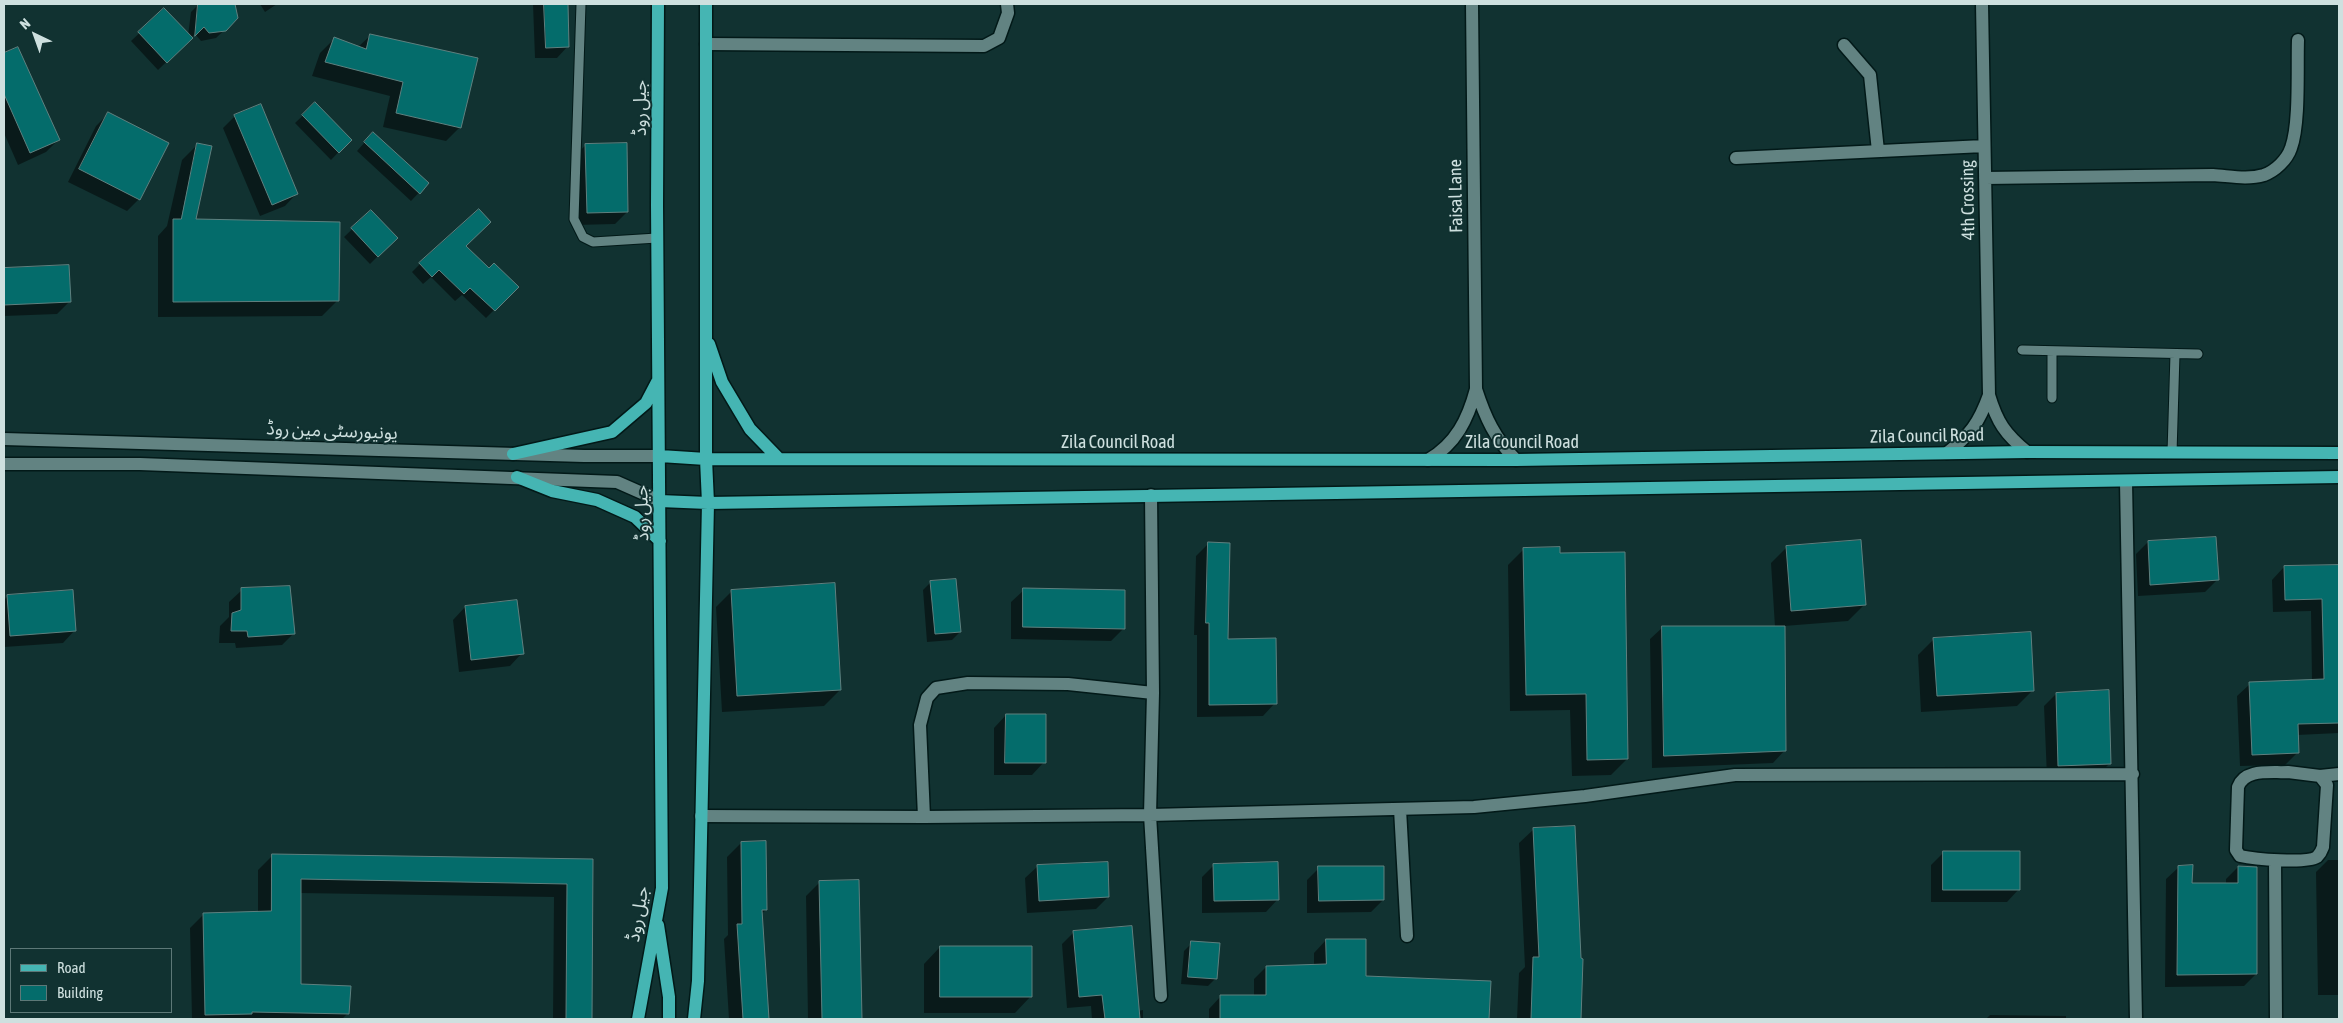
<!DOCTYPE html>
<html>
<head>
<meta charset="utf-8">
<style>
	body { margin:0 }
	#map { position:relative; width:2343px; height:1023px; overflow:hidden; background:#113231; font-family:"Asap Condensed",sans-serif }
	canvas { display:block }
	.frame { position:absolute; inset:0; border:5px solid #cee0df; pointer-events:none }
	.legend { position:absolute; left:10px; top:948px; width:162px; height:65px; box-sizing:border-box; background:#113231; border:1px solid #5d7877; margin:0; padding:6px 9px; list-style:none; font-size:15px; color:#cee0df }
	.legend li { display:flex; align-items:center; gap:10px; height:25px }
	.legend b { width:25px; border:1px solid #5d7877 }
	.north { position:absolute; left:10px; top:10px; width:50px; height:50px; -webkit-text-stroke:4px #113231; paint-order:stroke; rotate:318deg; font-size:14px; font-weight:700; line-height:20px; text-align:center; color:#cee0df }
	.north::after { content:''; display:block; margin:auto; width:18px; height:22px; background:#cee0df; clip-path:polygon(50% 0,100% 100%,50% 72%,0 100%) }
</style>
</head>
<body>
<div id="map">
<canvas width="2343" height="1023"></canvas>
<div class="frame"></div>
<ul class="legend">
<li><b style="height:6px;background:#45b5b3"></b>Road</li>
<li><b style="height:14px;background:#046c6b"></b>Building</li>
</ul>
<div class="north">N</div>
</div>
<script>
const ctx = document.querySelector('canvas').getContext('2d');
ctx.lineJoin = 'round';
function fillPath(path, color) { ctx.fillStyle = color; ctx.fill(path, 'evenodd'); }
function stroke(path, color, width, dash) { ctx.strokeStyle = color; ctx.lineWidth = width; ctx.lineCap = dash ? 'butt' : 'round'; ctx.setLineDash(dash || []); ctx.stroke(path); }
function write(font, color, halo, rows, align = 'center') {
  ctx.font = font + ' "Asap Condensed","Noto Sans Arabic",sans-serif'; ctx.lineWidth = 4; ctx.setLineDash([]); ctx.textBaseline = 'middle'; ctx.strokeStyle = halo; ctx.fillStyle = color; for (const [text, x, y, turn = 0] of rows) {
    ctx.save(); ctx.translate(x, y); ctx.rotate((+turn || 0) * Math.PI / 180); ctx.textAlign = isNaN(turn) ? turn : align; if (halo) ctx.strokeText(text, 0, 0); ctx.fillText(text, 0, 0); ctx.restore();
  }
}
const shadow = new Path2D(`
	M 199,4 L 231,4 L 237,18 L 216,38 L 201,41 L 195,34 L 158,70 L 131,41 L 164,10 L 188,36 L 191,12 Z
	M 260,4 L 277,4 L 265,12 Z
	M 533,4 L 567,4 L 568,46 L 557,58 L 535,58 Z
	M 371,35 L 460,127 L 446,141 L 383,127 L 390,96 L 312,76 L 320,53 L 334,39 L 358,47 Z
	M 17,48 L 58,140 L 46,152 L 18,165 L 4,133 L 4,54 Z
	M 315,104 L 350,140 L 331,160 L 295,123 Z
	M 108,114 L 139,199 L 127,211 L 68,182 L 96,126 Z
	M 235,116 L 297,193 L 285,206 L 260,216 L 223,128 Z
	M 373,133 L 428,183 L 411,201 L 357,151 Z
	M 198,144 L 195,220 L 338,300 L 322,316 L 158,317 L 158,236 L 167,226 L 182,160 Z
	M 586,145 L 627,212 L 615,224 L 575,225 L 573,157 Z
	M 371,211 L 396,238 L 370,264 L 344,237 Z
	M 420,264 L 489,270 L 517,287 L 486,318 L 462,295 L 455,301 L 431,277 L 423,284 L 412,272 Z
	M 68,266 L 69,302 L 57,314 L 4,316 L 4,269 Z
	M 2148,542 L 2217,580 L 2205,592 L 2138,596 L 2136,554 Z
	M 1208,544 L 1227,640 L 1275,703 L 1263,716 L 1197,717 L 1197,635 L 1194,635 L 1196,556 Z
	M 1787,547 L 1864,605 L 1848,621 L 1784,626 L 1785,750 L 1773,763 L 1652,768 L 1650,639 L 1663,627 L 1775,627 L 1771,563 Z
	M 1524,549 L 1627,759 L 1611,775 L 1572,776 L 1570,710 L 1510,711 L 1508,565 Z
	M 2339,566 L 2339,733 L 2297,735 L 2298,752 L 2285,765 L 2240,766 L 2237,696 L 2250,684 L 2312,681 L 2311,611 L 2273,612 L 2272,580 L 2284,567 Z
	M 931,582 L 960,632 L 952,640 L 927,642 L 923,590 Z
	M 242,590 L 294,633 L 282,645 L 236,648 L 235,643 L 219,643 L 220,626 L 229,617 L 229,602 Z
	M 1024,590 L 1124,628 L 1111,641 L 1011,639 L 1011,602 Z
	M 732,591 L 840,690 L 824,706 L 722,712 L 716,607 Z
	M 8,596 L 75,630 L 63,643 L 4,647 L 4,600 Z
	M 465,607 L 522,653 L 510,666 L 459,672 L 453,620 Z
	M 1934,639 L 2033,690 L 2017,706 L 1921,712 L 1918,655 Z
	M 2056,694 L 2110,763 L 2098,775 L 2047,777 L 2044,706 Z
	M 1006,715 L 1044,762 L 1032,775 L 994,775 L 994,728 Z
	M 1534,829 L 1579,960 L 1582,960 L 1580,1019 L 1517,1019 L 1519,973 L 1525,967 L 1519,843 Z
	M 741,843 L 766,910 L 761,914 L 768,1019 L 729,1019 L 724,939 L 728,935 L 727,857 Z
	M 1943,853 L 2019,889 L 2007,902 L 1931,902 L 1931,865 Z
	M 272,856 L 592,861 L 591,1019 L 553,1019 L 554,897 L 299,893 L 300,985 L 348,1013 L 342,1019 L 192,1019 L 190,928 L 204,914 L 258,912 L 258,870 Z
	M 2328,860 L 2339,860 L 2339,995 L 2318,995 L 2316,872 Z
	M 1214,865 L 1278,899 L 1266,912 L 1202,913 L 1202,877 Z
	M 1038,866 L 1108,897 L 1096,909 L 1027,913 L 1025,878 Z
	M 2179,867 L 2191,884 L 2226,884 L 2226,879 L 2238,867 L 2256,974 L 2244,986 L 2165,987 L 2166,879 Z
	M 1319,868 L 1383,900 L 1371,912 L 1307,913 L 1307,880 Z
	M 858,881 L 861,1019 L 808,1019 L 806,896 L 820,882 Z
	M 1074,932 L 1138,1011 L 1143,1010 L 1143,1019 L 1092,1019 L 1091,1006 L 1067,1008 L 1062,944 Z
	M 1326,940 L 1365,977 L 1490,982 L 1488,1019 L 1209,1019 L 1209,1009 L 1221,996 L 1254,996 L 1254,979 L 1266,967 L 1314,966 L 1314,953 Z
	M 1192,943 L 1216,978 L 1208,986 L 1181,984 L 1184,951 Z
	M 940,947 L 1031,996 L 1015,1013 L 924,1013 L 924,964 Z
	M 1990,1015 L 2066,1016 L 2066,1019 L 1986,1019 Z`);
const building = new Path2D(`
	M 198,4 L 235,4 L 238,18 L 226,31 L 209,33 L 204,27 L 195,36 Z
	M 544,4 L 568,4 L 569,47 L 546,48 Z
	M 164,8 L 193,38 L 167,63 L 138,32 Z
	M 370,34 L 478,58 L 461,128 L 396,113 L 403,82 L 325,62 L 334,37 L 366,49 Z
	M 18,47 L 60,140 L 30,153 L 4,94 L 4,53 Z
	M 315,102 L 352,140 L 339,153 L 302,115 Z
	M 261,104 L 298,194 L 272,205 L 234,115 Z
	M 108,112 L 169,143 L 140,200 L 79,169 Z
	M 373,132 L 429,183 L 420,194 L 364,142 Z
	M 197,143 L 212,146 L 196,219 L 340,222 L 339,301 L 173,302 L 173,219 L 181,219 Z
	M 627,143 L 628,212 L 587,213 L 585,144 Z
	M 479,209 L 491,222 L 466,246 L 489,268 L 494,263 L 519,287 L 495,311 L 470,288 L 464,294 L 439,270 L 432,277 L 419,263 Z
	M 371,210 L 398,238 L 378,257 L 351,228 Z
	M 69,265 L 71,302 L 4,305 L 4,268 Z
	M 2216,537 L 2219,580 L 2150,585 L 2148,541 Z
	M 1861,540 L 1866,605 L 1791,611 L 1786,546 Z
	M 1208,542 L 1230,543 L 1228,639 L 1276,638 L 1277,704 L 1209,705 L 1209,623 L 1206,623 Z
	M 1560,547 L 1560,553 L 1625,552 L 1628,759 L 1587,760 L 1586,694 L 1526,695 L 1523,548 Z
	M 2339,565 L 2339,723 L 2298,724 L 2299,753 L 2252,755 L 2249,682 L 2324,679 L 2322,599 L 2285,600 L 2284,566 Z
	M 956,579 L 961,632 L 935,634 L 930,581 Z
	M 835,583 L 841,690 L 737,696 L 731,590 Z
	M 290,586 L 295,634 L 248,637 L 247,631 L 231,631 L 232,613 L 241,610 L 241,588 Z
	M 1023,588 L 1125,590 L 1125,629 L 1023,627 Z
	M 73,590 L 76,631 L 10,636 L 7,595 Z
	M 517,600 L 524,654 L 471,660 L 465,606 Z
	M 1662,626 L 1785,626 L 1786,751 L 1664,756 Z
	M 2031,632 L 2034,691 L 1937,696 L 1933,638 Z
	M 2109,690 L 2111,764 L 2058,766 L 2056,693 Z
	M 1006,714 L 1046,714 L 1046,763 L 1005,763 Z
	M 1575,826 L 1581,958 L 1583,959 L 1581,1019 L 1531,1019 L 1533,957 L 1539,957 L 1533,828 Z
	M 766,841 L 767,910 L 762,910 L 769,1019 L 743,1019 L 737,924 L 742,924 L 741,842 Z
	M 1943,851 L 2020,851 L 2020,890 L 1943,890 Z
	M 272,854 L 593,859 L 592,1019 L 566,1019 L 567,884 L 301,879 L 301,984 L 351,986 L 349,1014 L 252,1012 L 252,1014 L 205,1015 L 203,913 L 271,911 Z
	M 1108,862 L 1109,897 L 1039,901 L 1037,865 Z
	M 1278,862 L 1279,900 L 1214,901 L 1213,864 Z
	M 2193,865 L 2192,883 L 2238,883 L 2238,866 L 2257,867 L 2257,974 L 2177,975 L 2178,866 Z
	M 1318,866 L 1384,866 L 1384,900 L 1319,901 Z
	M 859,880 L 862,1019 L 822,1019 L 819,881 Z
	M 1132,926 L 1140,1019 L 1105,1019 L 1102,995 L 1079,997 L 1073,931 Z
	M 1326,939 L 1366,939 L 1366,976 L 1491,981 L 1489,1019 L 1220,1019 L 1220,995 L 1266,995 L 1266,966 L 1326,964 Z
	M 1191,941 L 1220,943 L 1217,979 L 1188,977 Z
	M 940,946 L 1032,946 L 1032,997 L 940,997 Z`);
const lane = new Path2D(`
	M 581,4 L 574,219 L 583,237 L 593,242 L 657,238
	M 2022,350 L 2198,354
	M 2052,351 L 2052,398
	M 2172,453 L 2175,354`);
const street = new Path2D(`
	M 1982,4 L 1989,395 C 1997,422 2005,434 2027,452
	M 706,44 L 984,46 L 999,38 L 1008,13 L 1007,4
	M 1844,45 L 1870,75 L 1878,151
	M 1736,158 L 1984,146
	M 1985,178 L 2213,175 C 2230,176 2247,180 2264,175 C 2275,171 2287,160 2291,148 C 2300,124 2297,68 2298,40
	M 1476,389 C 1485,417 1495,439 1516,460
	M 1947,453 C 1970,435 1979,423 1989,395
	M 1428,460 C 1456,444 1468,419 1476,389 L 1472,4
	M 2126,482 L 2136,1019
	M 1151,495 L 1153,693
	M 2288,772 L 2320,776 L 2327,785 L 2323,847 C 2322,850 2320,854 2317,857 C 2306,864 2254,859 2240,856 L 2236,850 L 2238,787 C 2245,768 2271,773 2288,772 Z
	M 2320,776 L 2339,774
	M 1400,809 L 1407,936
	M 701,816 L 924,817 L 1150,815 L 1474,807 L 1585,796 L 1735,775 L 2133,774
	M 924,817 L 920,725 L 927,698 L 936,688 L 968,683 L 1068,684 L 1153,693 L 1150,815 L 1161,996
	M 2275,861 L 2276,1019`);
const secondary = new Path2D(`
	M 4,439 L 584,456 L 660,456
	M 4,464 L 140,464 L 617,482 L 660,501`);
const primary = new Path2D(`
	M 709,344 L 722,382 L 750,429 L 779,459
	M 513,454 L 612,432 L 646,403 L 657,382
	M 660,456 L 706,459 L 1516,460 L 2027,452 L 2339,453
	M 517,477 L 552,491 L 597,500 L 635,517 L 660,541
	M 660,501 L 708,503 L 2339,477
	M 658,925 L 669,997 L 669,1019
	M 638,1019 L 662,888 L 657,205 L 658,4
	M 694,1019 L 698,981 L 708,503 L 706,459 L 706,4`);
const streetNames = [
	["جیل روڈ",640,108,-90],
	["Faisal Lane",1456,196,-91],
	["4th Crossing",1968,200,-91],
	["یونیورسٹی مین روڈ",332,431,2],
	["Zila Council Road",1927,436,-1],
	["Zila Council Road",1118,442],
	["Zila Council Road",1522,442],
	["جیل روڈ",642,513,-91],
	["جیل روڈ",638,914,-80]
];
fillPath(shadow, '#0007');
fillPath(building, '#046c6b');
stroke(building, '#5f807f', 1);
stroke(lane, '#021918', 11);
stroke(street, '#021918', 15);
stroke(secondary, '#021918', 15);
stroke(primary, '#021918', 15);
stroke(lane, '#628382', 9);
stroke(street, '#628382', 12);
stroke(secondary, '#628382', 12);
stroke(primary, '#45b5b3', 12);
write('18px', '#cee0df', '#113231', streetNames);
</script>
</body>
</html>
